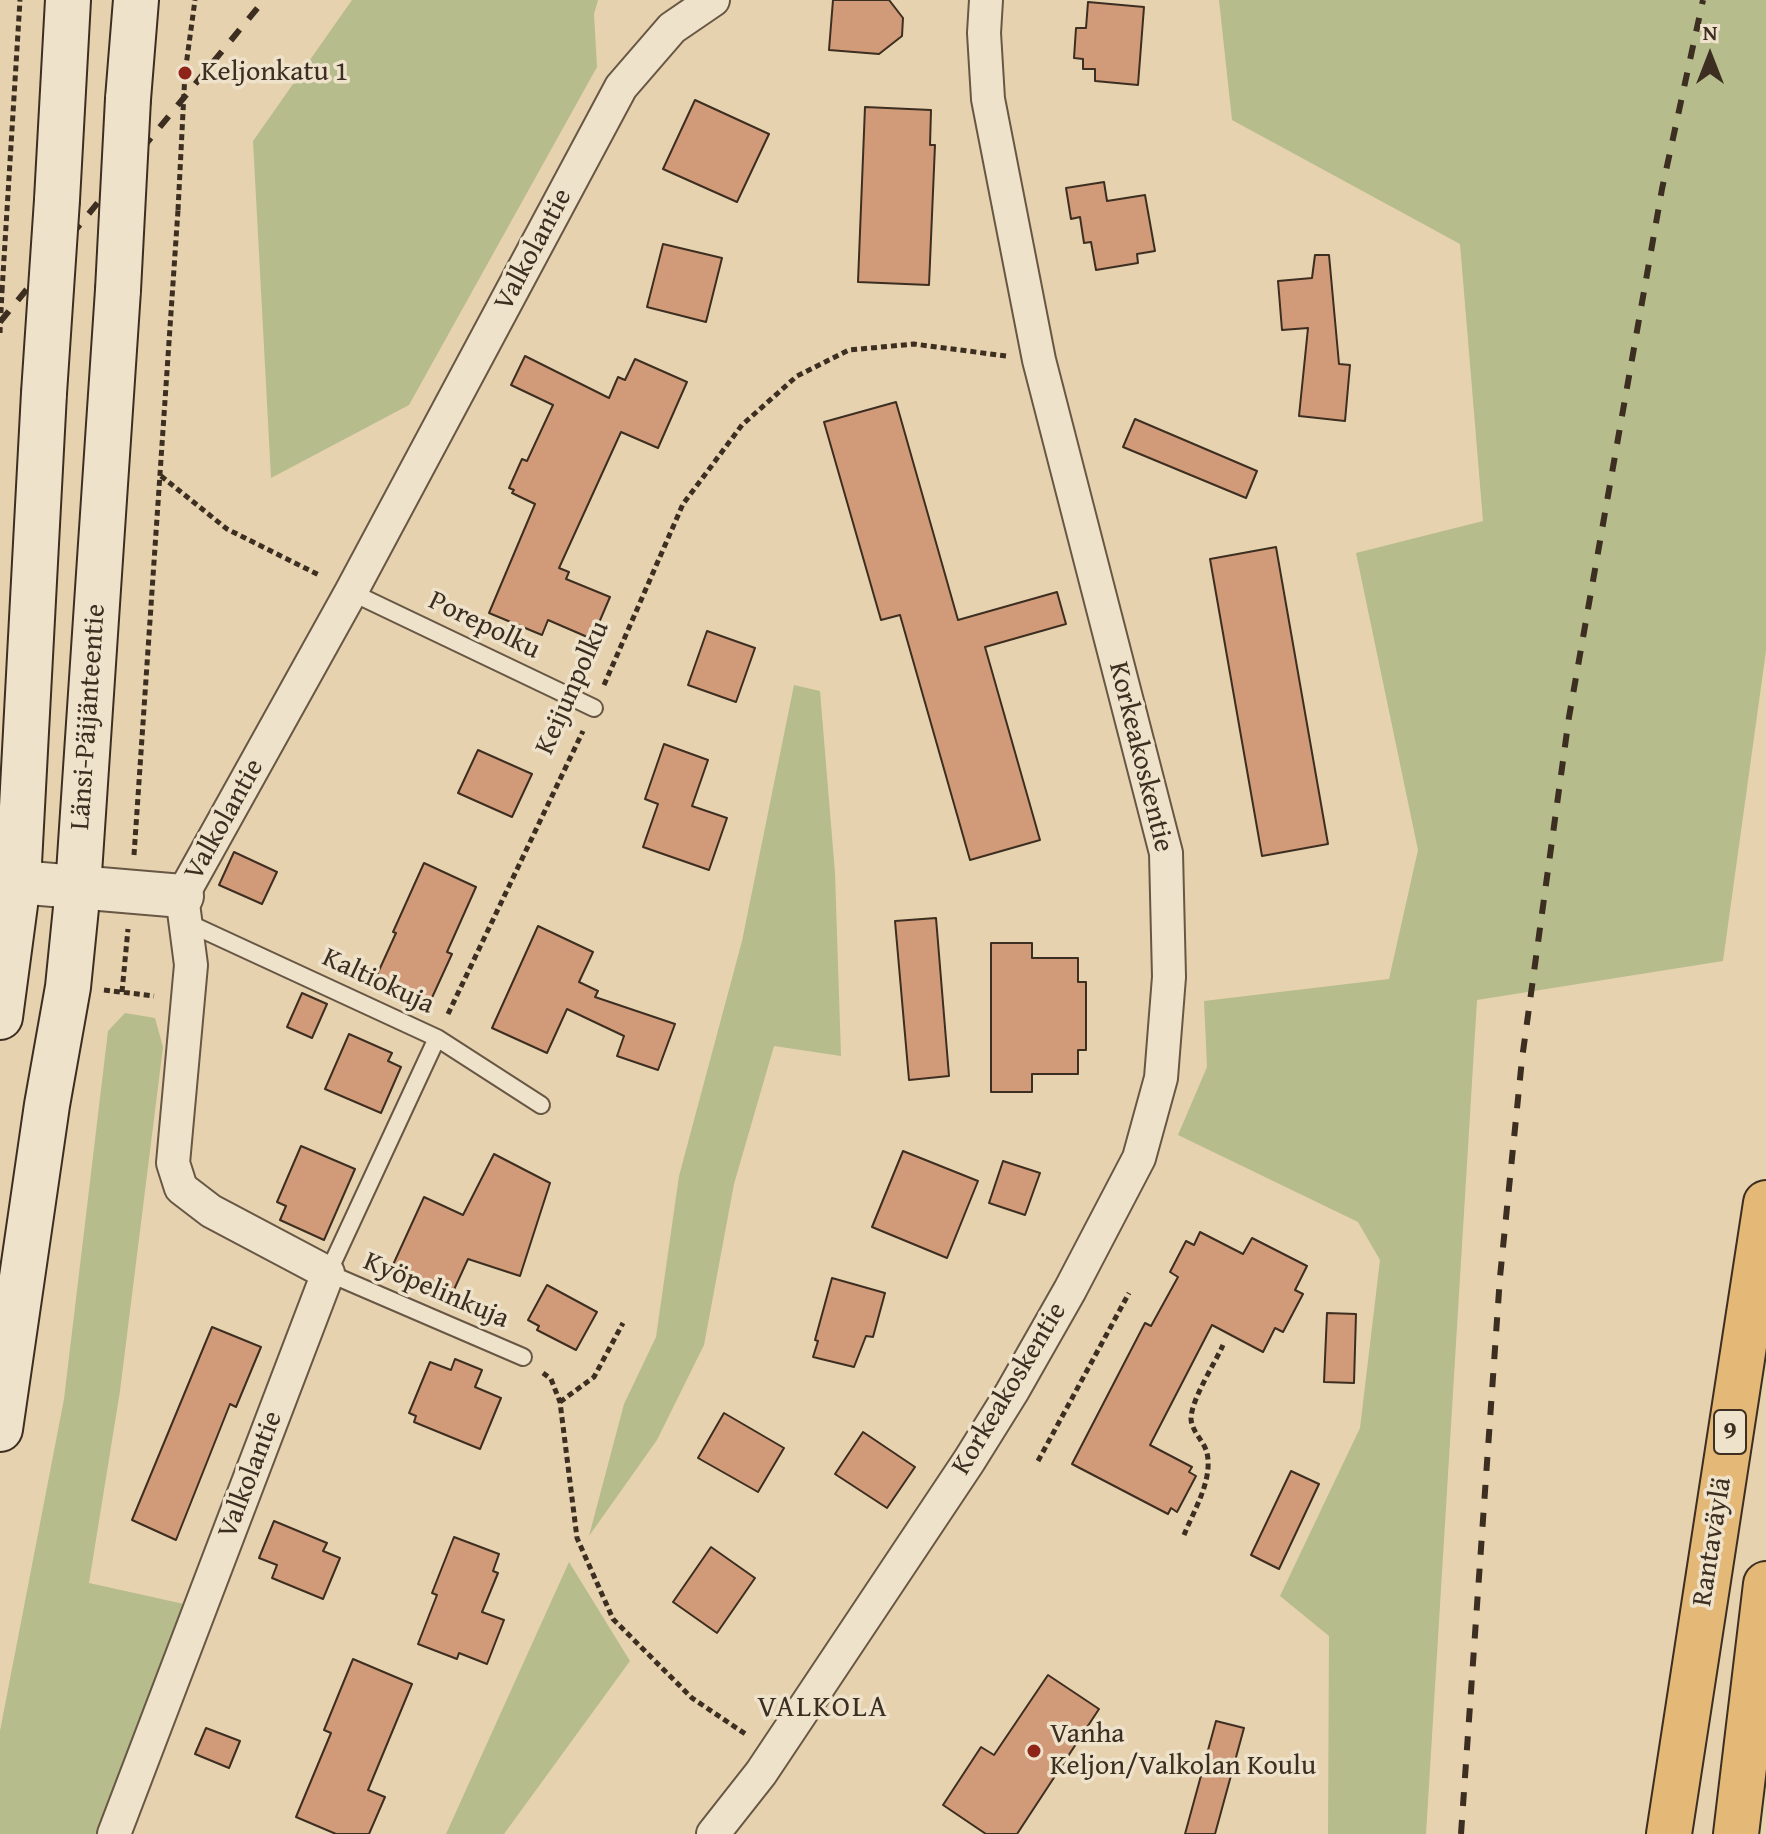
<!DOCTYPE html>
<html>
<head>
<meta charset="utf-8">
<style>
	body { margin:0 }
	#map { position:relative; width:1766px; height:1834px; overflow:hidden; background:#e7d2af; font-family:"Gentium Book Plus",serif }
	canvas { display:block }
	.north { position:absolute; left:1670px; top:16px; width:80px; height:80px; -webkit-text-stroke:6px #efe2cb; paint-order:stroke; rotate:0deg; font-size:22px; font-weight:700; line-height:32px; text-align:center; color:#3c2e20 }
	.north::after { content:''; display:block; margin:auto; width:28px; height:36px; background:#3c2e20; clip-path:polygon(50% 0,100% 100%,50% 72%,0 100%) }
</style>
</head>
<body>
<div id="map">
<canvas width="1766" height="1834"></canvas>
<div class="north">N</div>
</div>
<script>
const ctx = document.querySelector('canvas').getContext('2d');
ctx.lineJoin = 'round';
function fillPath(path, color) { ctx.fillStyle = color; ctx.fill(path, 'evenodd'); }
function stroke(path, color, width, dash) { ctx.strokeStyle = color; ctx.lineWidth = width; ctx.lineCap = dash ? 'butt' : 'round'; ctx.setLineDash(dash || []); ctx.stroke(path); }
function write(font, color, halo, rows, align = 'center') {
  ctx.font = font + ' "Gentium Book Plus",serif'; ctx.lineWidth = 7; ctx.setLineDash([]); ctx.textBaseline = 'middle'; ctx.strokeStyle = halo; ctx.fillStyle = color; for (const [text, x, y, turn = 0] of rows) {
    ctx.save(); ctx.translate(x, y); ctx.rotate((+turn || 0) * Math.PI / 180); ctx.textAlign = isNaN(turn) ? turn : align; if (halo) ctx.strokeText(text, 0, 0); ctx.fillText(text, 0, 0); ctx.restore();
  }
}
const green = new Path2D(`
	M 352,0 L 598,0 L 594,14 L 597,67 L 409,405 L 271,478 L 253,141 Z
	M 1219,0 L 1766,0 L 1766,651 L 1723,961 L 1477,1000 L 1426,1834 L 1328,1834 L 1329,1636 L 1280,1596 L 1360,1428 L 1380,1260 L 1358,1222 L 1178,1135 L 1207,1067 L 1204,1001 L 1389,979 L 1418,850 L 1356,553 L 1483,521 L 1460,244 L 1232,120 Z
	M 794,685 L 820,691 L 835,873 L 841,1056 L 774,1046 L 734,1184 L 704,1345 L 657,1440 L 589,1536 L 624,1404 L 656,1337 L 679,1176 L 742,941 Z
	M 125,1013 L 155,1018 L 163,1047 L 120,1391 L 89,1583 L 193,1606 L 99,1834 L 0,1834 L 0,1731 L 64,1399 L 108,1031 Z
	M 569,1562 L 630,1661 L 504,1834 L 446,1834 Z`);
const building = new Path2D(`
	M 833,0 L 889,0 L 903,18 L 902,36 L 879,54 L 829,50 Z
	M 1088,2 L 1144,7 L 1138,85 L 1095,81 L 1095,69 L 1083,69 L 1083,59 L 1074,58 L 1076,28 L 1086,28 Z
	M 695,100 L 769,134 L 737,202 L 663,169 Z
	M 865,107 L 931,110 L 930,145 L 935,145 L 929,285 L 858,282 Z
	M 1104,182 L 1107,201 L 1145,195 L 1155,251 L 1137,254 L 1138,263 L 1096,270 L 1091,242 L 1084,243 L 1080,217 L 1071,219 L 1066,188 Z
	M 663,244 L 722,258 L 706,322 L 647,307 Z
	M 1315,255 L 1329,255 L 1339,364 L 1350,365 L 1345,421 L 1299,416 L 1308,328 L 1282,330 L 1278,281 L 1312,278 Z
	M 525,356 L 609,398 L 618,377 L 625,380 L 635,359 L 687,382 L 658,448 L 621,432 L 559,568 L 569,572 L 566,579 L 610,597 L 592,639 L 548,620 L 542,635 L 489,613 L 535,504 L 512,493 L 514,490 L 509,488 L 522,459 L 527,461 L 553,405 L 511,385 Z
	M 896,402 L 958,620 L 1057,592 L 1066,624 L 985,647 L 1040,840 L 970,860 L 900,615 L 881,620 L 824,422 Z
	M 1135,419 L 1257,471 L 1246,498 L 1123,447 Z
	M 1276,547 L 1328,844 L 1262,856 L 1210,559 Z
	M 707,631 L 755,648 L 736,702 L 688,685 Z
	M 664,744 L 708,760 L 692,806 L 727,818 L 709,870 L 643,847 L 658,804 L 645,799 Z
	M 478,750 L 532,774 L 512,817 L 458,793 Z
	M 234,852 L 277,872 L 262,904 L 219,885 Z
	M 424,863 L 476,887 L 447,952 L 452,954 L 430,1002 L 376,977 L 396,933 L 393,932 Z
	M 936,918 L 949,1076 L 909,1080 L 895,921 Z
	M 538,926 L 593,952 L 579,982 L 598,991 L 595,997 L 675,1024 L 658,1070 L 617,1056 L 624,1036 L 567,1009 L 547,1053 L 492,1028 Z
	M 991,943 L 1032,943 L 1032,958 L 1078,958 L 1078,982 L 1086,982 L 1086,1050 L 1078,1050 L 1078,1074 L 1032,1074 L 1032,1092 L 991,1092 Z
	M 302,993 L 327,1004 L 312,1038 L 287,1027 Z
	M 349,1034 L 392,1053 L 388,1061 L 401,1067 L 381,1113 L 325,1089 Z
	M 301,1146 L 355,1169 L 324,1240 L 280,1220 L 286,1206 L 277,1202 Z
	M 903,1151 L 978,1181 L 947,1258 L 872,1227 Z
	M 494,1154 L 550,1183 L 520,1276 L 468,1259 L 452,1294 L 392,1267 L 424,1197 L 463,1215 Z
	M 1003,1161 L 1040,1173 L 1025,1215 L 989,1203 Z
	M 1200,1232 L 1243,1254 L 1252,1238 L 1307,1266 L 1295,1290 L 1303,1294 L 1283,1332 L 1275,1328 L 1263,1352 L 1212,1325 L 1150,1445 L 1192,1467 L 1189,1472 L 1196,1476 L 1177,1512 L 1171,1508 L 1168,1514 L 1072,1464 L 1145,1323 L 1151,1326 L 1178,1277 L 1170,1272 L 1186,1241 L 1194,1245 Z
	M 832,1278 L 885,1293 L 873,1337 L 866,1336 L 854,1367 L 813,1357 L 818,1341 L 815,1340 Z
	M 547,1285 L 597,1312 L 576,1350 L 537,1330 L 539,1326 L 528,1320 Z
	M 1327,1313 L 1356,1314 L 1354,1383 L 1324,1382 Z
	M 212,1327 L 261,1347 L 236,1407 L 230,1404 L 176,1540 L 132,1520 Z
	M 455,1359 L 482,1370 L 475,1387 L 501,1398 L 480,1449 L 414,1422 L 416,1416 L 409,1413 L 430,1362 L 451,1370 Z
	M 724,1413 L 784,1448 L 758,1492 L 698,1458 Z
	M 863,1432 L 915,1467 L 887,1508 L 835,1474 Z
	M 1291,1471 L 1319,1484 L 1279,1569 L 1251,1555 Z
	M 274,1521 L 327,1543 L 323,1551 L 340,1558 L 323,1599 L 272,1578 L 277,1565 L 259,1558 Z
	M 454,1537 L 499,1554 L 493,1571 L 498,1573 L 482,1612 L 504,1620 L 487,1664 L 459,1653 L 457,1659 L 418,1644 L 437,1595 L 432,1593 Z
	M 711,1547 L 755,1578 L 717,1633 L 673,1602 Z
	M 353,1659 L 412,1684 L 368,1790 L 385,1797 L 369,1834 L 336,1834 L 296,1817 L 331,1733 L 324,1730 Z
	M 1048,1675 L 1099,1709 L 1017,1834 L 986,1834 L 943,1805 L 981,1747 L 994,1755 Z
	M 1216,1721 L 1244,1728 L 1215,1834 L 1185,1834 Z
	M 206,1728 L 240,1741 L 229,1768 L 195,1754 Z`);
const path = new Path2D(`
	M 2,291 L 20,0
	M 161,476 L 227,529 L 321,576
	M 604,685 L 683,504 L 742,425 L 797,376 L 849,350 L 914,344 L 1006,356
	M 134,855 L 178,210
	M 104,990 L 154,996
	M 122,992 L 128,929
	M 448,1014 L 583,731
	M 543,1373 L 551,1379 L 560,1402 L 577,1538 L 613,1619 L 692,1698 L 747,1735
	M 560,1402 L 594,1377 L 623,1323
	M 1038,1461 L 1129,1293
	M 1184,1535 C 1194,1510 1213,1480 1207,1453 C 1204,1441 1192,1432 1191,1419 C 1191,1400 1215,1363 1223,1345`);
const service = new Path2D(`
	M 351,592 L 594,708
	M 186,922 L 437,1038 L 541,1105
	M 437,1038 L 328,1273 L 523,1357`);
const minor = new Path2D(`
	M 114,1834 L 328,1273 L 211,1211 L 181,1188 L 173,1163 L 191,965 L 182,896 L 351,592 L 621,87 L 672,28 L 713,0
	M 713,1834 L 761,1773 L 969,1461 L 1012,1392 L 1070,1290 L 1139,1158 L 1161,1078 L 1169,977 L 1166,853 L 1039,360 L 988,99 L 984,33 L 986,0`);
const tertiary = new Path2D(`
	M 18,882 L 182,896`);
const secondary = new Path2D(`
	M 128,99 L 136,0
	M 57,200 L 68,0
	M 0,1017 L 18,882 L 44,393
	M 0,1429 L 47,1105 L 68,987 L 78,888 L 118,290`);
const trunk = new Path2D(`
	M 1669,1834 L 1766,1203
	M 1736,1834 L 1766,1584`);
const rail = new Path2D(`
	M 0,322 L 264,0
	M 1461,1834 L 1500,1277 L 1522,1059 L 1569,717 L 1662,189 L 1703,0`);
const pathBridge = new Path2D(`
	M 178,210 L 185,73 L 195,0
	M 0,333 L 2,291`);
const secondaryBridge = new Path2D(`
	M 118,290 L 128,99
	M 44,393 L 57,200`);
const markers = [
	[185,73,8,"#8f2418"],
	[1034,1751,8,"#8f2418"]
];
const shields = [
	[1730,1432,32]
];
const shieldNames = [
	["9",1730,1432]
];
const poiNames = [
	["Keljonkatu 1",201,73],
	["Vanha",1050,1735],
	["Keljon/Valkolan Koulu",1050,1767]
];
const streetNames = [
	["Valkolantie",534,250,-62],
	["Porepolku",484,626,26],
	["Keijunpolku",573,688,-66],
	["Länsi-Päijänteentie",89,717,-86],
	["Korkeakoskentie",1140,757,76],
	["Valkolantie",225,820,-61],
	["Kaltiokuja",378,982,25],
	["Kyöpelinkuja",436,1291,23],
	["Korkeakoskentie",1010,1389,-59],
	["Valkolantie",251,1475,-69],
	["Rantaväylä",1713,1542,-81]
];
const neighbourhoodNames = [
	["VALKOLA",823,1708]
];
fillPath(green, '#b6bc8b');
fillPath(building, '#d19a79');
stroke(building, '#3c2e20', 2);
stroke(service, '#675744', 20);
stroke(minor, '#675744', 36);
stroke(tertiary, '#675744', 46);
stroke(secondary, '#3c2e20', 48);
stroke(trunk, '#3c2e20', 48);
stroke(path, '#3c2e20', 5, [6, 4]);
stroke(service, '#efe2cb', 16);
stroke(minor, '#efe2cb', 32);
stroke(tertiary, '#efe2cb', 42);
stroke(secondary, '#efe2cb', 44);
stroke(trunk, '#e4b978', 44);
stroke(rail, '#3c2e20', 6, [14, 14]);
stroke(secondaryBridge, '#3c2e20', 48, []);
stroke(pathBridge, '#3c2e20', 5, [6, 4]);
stroke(secondaryBridge, '#efe2cb', 44);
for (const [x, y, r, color] of markers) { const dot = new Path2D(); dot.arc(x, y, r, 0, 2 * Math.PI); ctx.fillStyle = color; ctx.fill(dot); stroke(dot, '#efe2cb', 3); }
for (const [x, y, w] of shields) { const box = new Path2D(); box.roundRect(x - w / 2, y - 22, w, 44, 6); ctx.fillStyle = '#efe2cb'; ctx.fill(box); stroke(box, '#3c2e20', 2); }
write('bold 26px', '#3c2e20', null, shieldNames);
write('28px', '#3c2e20', '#efe2cb', poiNames, 'left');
write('28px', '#3c2e20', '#efe2cb', streetNames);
ctx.letterSpacing = '2px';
write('30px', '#3c2e20', '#efe2cb', neighbourhoodNames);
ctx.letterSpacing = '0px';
</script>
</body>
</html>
